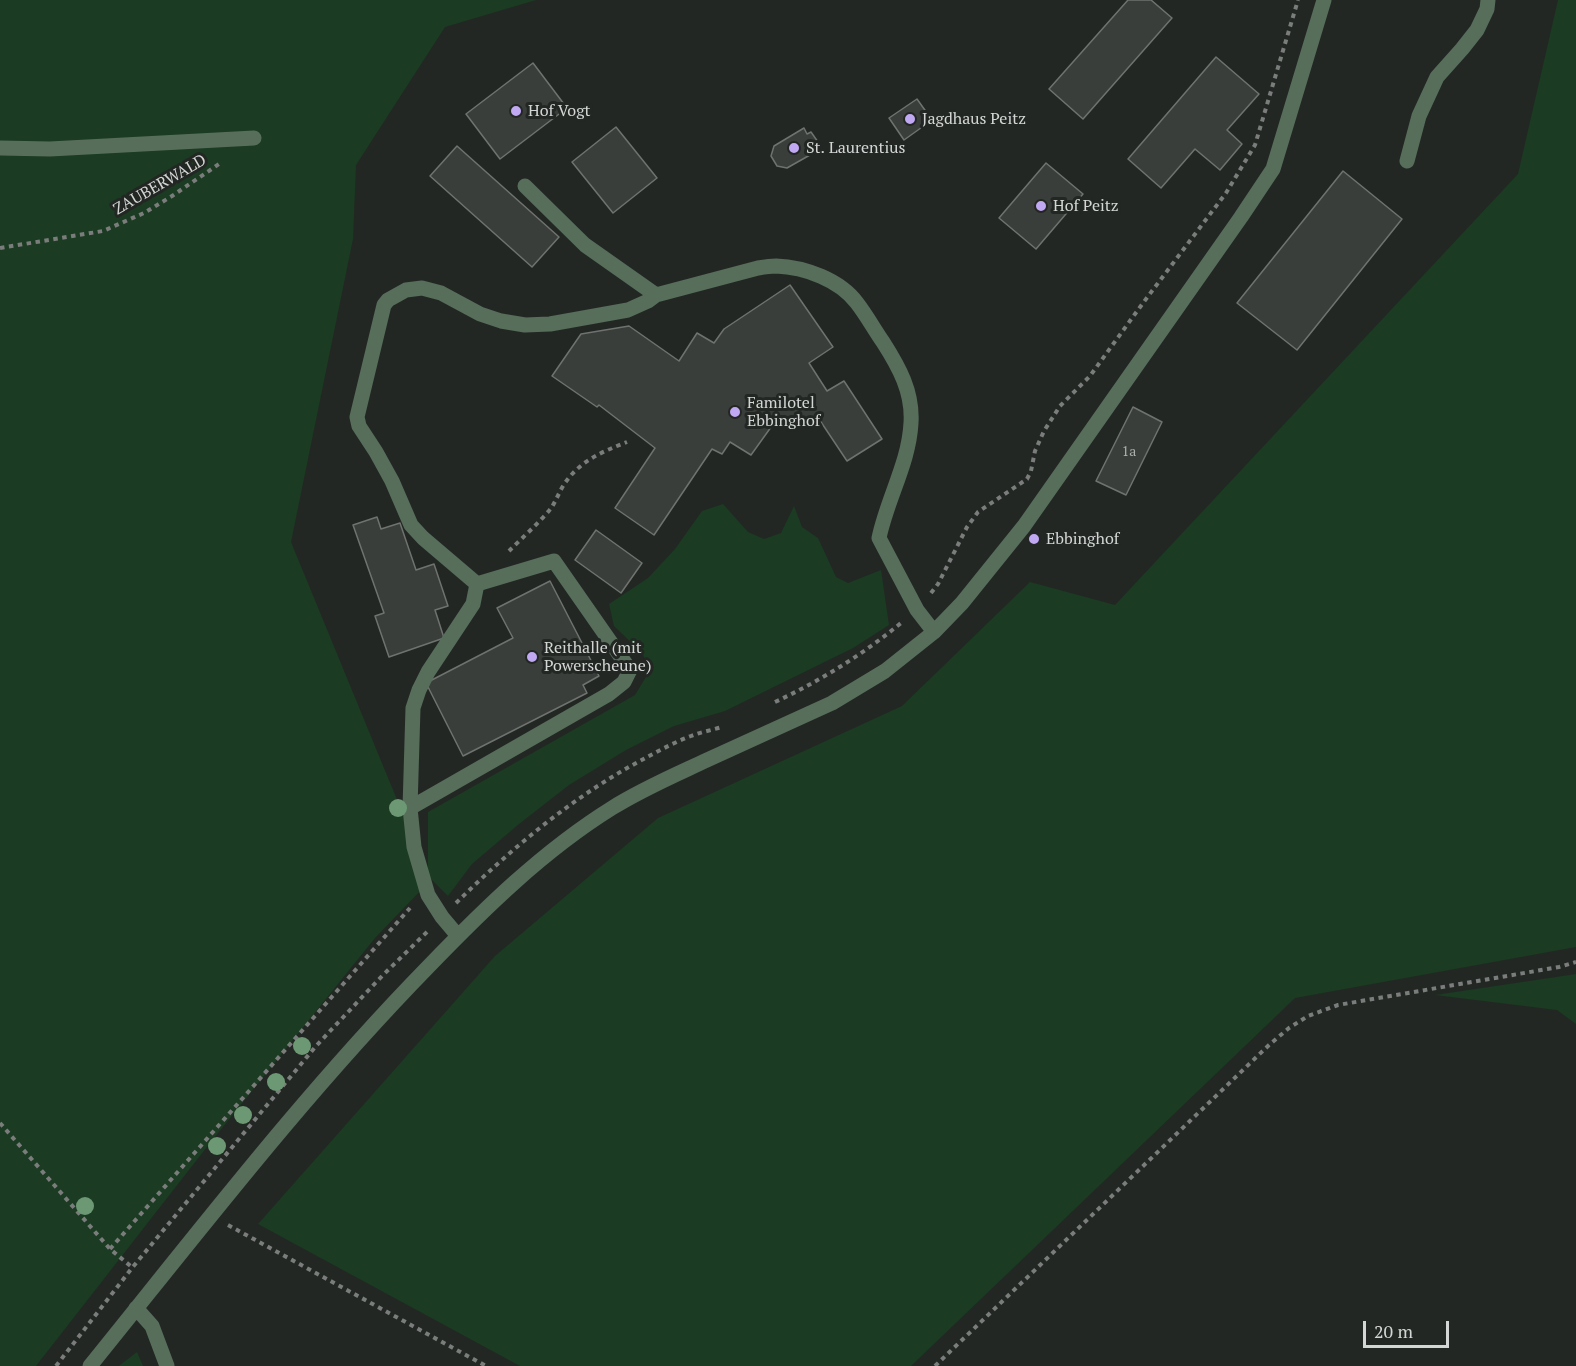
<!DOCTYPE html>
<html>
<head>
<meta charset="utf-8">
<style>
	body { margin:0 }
	#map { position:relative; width:1576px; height:1366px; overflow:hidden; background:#232724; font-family:"PT Serif",serif }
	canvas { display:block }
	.scale { position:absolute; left:1363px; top:1321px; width:86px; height:27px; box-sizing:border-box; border:3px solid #d3d6d4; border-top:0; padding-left:8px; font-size:18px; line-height:21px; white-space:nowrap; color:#d3d6d4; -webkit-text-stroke:4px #232724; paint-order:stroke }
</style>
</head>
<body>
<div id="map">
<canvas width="1576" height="1366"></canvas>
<div class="scale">20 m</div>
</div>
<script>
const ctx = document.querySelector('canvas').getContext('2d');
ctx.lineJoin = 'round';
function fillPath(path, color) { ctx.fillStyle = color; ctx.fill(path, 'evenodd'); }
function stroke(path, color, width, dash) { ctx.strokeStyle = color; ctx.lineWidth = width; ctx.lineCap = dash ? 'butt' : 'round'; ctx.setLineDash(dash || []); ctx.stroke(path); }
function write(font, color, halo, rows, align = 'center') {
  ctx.font = font + ' "PT Serif",serif'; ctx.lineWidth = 6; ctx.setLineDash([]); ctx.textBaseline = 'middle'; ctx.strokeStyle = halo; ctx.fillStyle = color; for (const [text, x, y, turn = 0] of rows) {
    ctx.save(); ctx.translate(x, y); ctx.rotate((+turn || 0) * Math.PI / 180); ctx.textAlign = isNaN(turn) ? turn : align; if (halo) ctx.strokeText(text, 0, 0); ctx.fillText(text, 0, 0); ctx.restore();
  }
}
const green = new Path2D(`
	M 0,0 L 536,0 L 445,27 L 356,165 L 353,239 L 291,542 L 428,875 L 428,812 L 635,695 L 649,672 L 643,654 L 614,626 L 609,604 L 648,578 L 675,549 L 702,511 L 723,504 L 748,532 L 764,539 L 781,533 L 794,506 L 802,527 L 818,538 L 836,577 L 848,583 L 881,570 L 889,625 L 853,648 L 725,711 L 674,726 L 626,750 L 569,785 L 519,824 L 472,864 L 448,896 L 429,877 L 424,887 L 375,938 L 210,1143 L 36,1366 L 0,1366 Z
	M 1558,0 L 1576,0 L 1576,947 L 1295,998 L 911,1366 L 520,1366 L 258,1224 L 495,956 L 658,818 L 902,706 L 1030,582 L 1115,605 L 1518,174 Z
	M 1576,974 L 1576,1024 L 1557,1010 L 1435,995 Z
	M 137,1352 L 143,1366 L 119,1366 L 120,1365 Z`);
const building = new Path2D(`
	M 1128,0 L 1151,0 L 1172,18 L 1083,119 L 1049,89 Z
	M 1216,57 L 1259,94 L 1227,130 L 1242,144 L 1220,170 L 1195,149 L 1161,188 L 1128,159 Z
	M 533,63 L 567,108 L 500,159 L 466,114 Z
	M 917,99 L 932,120 L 904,140 L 889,118 Z
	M 616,127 L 657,178 L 613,213 L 572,162 Z
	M 804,128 L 807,134 L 811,132 L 818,142 L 813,145 L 817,151 L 787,168 L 777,166 L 771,156 L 774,146 Z
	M 457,146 L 559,237 L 532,267 L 430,176 Z
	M 1046,163 L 1083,194 L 1036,249 L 999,218 Z
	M 1343,171 L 1402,219 L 1297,350 L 1237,303 Z
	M 790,285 L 833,347 L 809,363 L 827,391 L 844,381 L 882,439 L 847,461 L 817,416 L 799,428 L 779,416 L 751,455 L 730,442 L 722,454 L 712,449 L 654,535 L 615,508 L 655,448 L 599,405 L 597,407 L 552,376 L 581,334 L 629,326 L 679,361 L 697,333 L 714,343 L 724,329 Z
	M 1133,407 L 1162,422 L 1126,495 L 1096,481 Z
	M 377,517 L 381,529 L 400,523 L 416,570 L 434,564 L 448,606 L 435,610 L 444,638 L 389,657 L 375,616 L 384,613 L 353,525 Z
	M 596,530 L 642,563 L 621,593 L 575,560 Z
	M 550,581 L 599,676 L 583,685 L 587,693 L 463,756 L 426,683 L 513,638 L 497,608 Z`);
const path = new Path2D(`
	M 0,248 L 103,231 L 144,213 L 172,196 L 222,162
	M 509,551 C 522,538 541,521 552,507 C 556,500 559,493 563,486 C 578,462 601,452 627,442
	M 931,593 L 938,584 L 967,527 L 978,512 L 1027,479 L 1031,471 L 1035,451 L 1044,431 L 1060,406 L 1090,376 L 1143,303 L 1226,193 L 1255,145 L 1298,0
	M 775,702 C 820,681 862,655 901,623
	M 456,903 C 511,849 570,799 638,762 C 655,753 672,743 691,736 C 701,732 712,730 722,727
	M 0,1123 L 110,1249 L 133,1268
	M 228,1225 L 486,1366
	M 110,1249 L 410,908
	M 56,1366 L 132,1268 L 316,1046 L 382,976 L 428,931
	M 935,1366 L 1269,1045 L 1289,1028 L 1308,1016 L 1338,1005 L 1559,967 L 1576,962`);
const minor = new Path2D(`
	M 0,148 L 50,149 L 254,138
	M 1407,161 L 1419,116 L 1437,77 L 1462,49 L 1477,30 L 1487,9 L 1488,0
	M 525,186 L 585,245 L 656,295
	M 477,584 L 423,538 L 411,525 L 392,481 L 376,452 L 359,426 L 357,417 L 384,305 L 388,300 L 406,290 L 422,288 L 441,293 L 480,314 L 501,321 L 525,325 L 550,324 L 628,310 L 648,301 L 656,295 L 758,268 C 764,267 770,266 776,266 C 805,267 840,280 857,303 C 867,316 874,329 883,342 C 899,367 913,392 911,423 C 909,463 887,499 879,538 L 917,610 L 934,632
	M 410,808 L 609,694 L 624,682 L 630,670 L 554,561 L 477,584 L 473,604 L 428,672 L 419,690 L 413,708 L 410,808 L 414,847 L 428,895 L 442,917 L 458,936
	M 136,1308 L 152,1326 L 167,1366
	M 90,1366 C 200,1230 305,1093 428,967 C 484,909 543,851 612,808 C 642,789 675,775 707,760 C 749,741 790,722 832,703 L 885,671 L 934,632 L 962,603 L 1024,526 L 1241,217 L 1273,169 L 1324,0`);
const trees = [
	[398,808],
	[302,1046],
	[276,1082],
	[243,1115],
	[217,1146],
	[85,1206]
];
const markers = [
	[516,111,6,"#c1a8f3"],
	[910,119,6,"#c1a8f3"],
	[794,148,6,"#c1a8f3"],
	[1041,206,6,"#c1a8f3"],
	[735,412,6,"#c1a8f3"],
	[1034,539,6,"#c1a8f3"],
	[532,657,6,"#c1a8f3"]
];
const numberNames = [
	["1a",1129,452]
];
const poiNames = [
	["Hof Vogt",528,111],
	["Jagdhaus Peitz",922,119],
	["St. Laurentius",806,148],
	["Hof Peitz",1053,206],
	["Familotel",747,403],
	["Ebbinghof",747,421],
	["Ebbinghof",1046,539],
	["Reithalle (mit",544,648],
	["Powerscheune)",544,666]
];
const streetNames = [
	["ZAUBERWALD",160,185,-30]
];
fillPath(green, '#1b3b22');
fillPath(building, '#3a3e3b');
stroke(building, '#6f736f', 1.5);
stroke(path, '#7a7d7b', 4, [4.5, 4.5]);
stroke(minor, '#576e5b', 15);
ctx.fillStyle = '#6c9974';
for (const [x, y] of trees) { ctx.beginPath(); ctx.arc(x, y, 9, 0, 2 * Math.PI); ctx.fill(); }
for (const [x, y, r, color] of markers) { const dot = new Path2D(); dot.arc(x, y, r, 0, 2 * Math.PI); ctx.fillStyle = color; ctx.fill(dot); stroke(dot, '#232724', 2); }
write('14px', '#adb0ae', null, numberNames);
write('16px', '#d3d6d4', '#232724', poiNames, 'left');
write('16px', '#d3d6d4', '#232724', streetNames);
</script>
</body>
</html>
